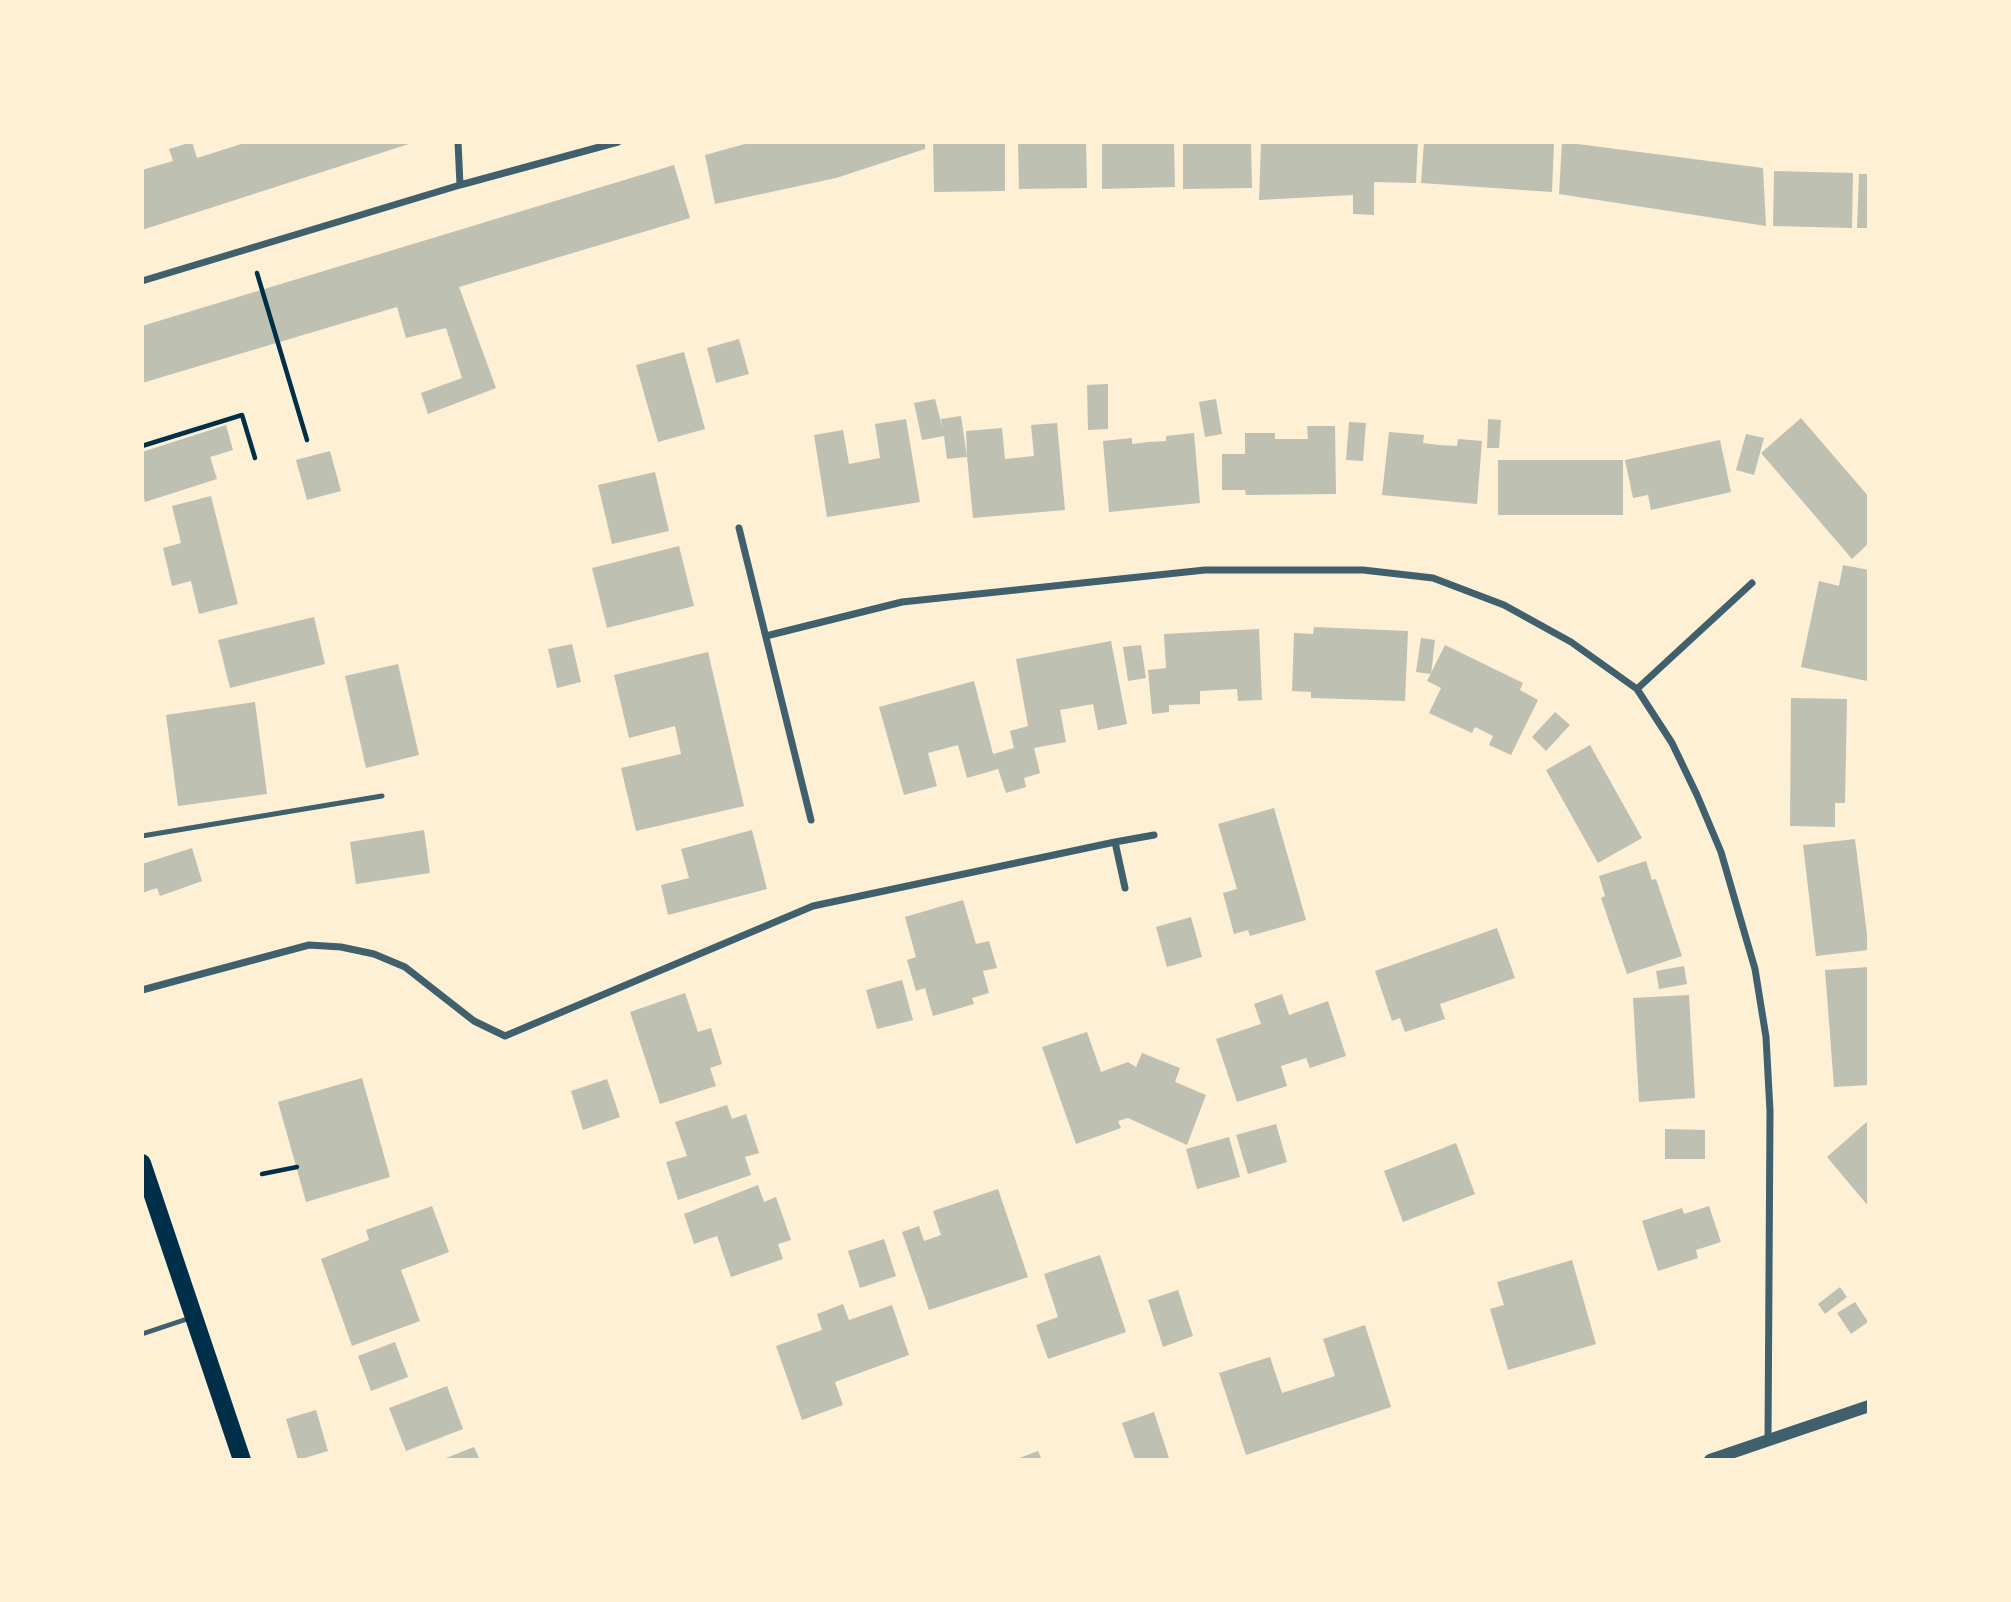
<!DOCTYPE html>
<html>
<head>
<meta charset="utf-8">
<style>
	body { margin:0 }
	#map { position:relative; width:2011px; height:1602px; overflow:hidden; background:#fdf0d5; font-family:Ubuntu,sans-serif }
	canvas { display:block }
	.frame { position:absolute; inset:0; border:144px solid #fdf0d5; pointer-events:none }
</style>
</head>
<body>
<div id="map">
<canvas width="2011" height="1602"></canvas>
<div class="frame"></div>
</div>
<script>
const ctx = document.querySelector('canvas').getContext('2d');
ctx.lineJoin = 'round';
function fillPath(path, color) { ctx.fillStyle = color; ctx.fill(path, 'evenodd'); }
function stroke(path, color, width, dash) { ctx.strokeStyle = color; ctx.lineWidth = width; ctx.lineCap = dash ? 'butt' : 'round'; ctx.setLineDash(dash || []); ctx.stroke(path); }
const building = new Path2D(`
	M 192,142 L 197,158 L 248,142 L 415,142 L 142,230 L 142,170 L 173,161 L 169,149 Z
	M 752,142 L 925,142 L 925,149 L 836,178 L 715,204 L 705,155 Z
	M 933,142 L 1005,142 L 1005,191 L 934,192 Z
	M 1018,142 L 1086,142 L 1087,188 L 1019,189 Z
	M 1102,142 L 1174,142 L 1175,187 L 1102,189 Z
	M 1183,142 L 1251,142 L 1252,188 L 1183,189 Z
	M 1261,142 L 1418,142 L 1416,183 L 1374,182 L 1374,215 L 1353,214 L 1353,195 L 1259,200 Z
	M 1424,142 L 1554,142 L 1552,192 L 1421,183 Z
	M 1562,142 L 1763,168 L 1766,226 L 1559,194 Z
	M 674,165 L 690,218 L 459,287 L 496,388 L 428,414 L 421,393 L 462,378 L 446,328 L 406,338 L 397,307 L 142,383 L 142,326 Z
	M 1774,171 L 1853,173 L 1852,228 L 1773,226 Z
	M 1859,174 L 1869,174 L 1869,228 L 1857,228 Z
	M 739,339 L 749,374 L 716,383 L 707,348 Z
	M 684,352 L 705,429 L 658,442 L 636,365 Z
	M 1108,384 L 1108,429 L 1088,430 L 1087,385 Z
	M 935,399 L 943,430 L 941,419 L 961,416 L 967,457 L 966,431 L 1002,428 L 1005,459 L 1034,456 L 1031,425 L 1057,423 L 1065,510 L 973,518 L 967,457 L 947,459 L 944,436 L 922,440 L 914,403 Z
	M 1216,399 L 1222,434 L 1205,437 L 1199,402 Z
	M 1801,418 L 1869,497 L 1869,543 L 1852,559 L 1761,453 Z
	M 906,419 L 920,502 L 827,517 L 814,435 L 843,430 L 849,464 L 880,458 L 875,424 Z
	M 1488,419 L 1501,420 L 1499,448 L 1487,448 Z
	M 1349,422 L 1366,423 L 1363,461 L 1346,460 Z
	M 226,425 L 233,450 L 210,457 L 217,479 L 145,502 L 142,491 L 142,452 Z
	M 1307,426 L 1335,426 L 1336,494 L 1246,495 L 1245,490 L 1222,490 L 1222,454 L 1245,454 L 1245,433 L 1275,433 L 1275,439 L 1308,439 Z
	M 1389,432 L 1424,435 L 1423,443 L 1439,445 L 1457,446 L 1458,439 L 1482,441 L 1477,504 L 1382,495 Z
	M 1194,433 L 1200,503 L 1109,512 L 1103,441 L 1132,438 L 1132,444 L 1149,442 L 1166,441 L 1166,436 Z
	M 1746,434 L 1764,438 L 1754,475 L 1736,470 Z
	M 1720,440 L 1731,492 L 1651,510 L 1648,495 L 1633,498 L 1625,460 Z
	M 330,451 L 341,491 L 307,500 L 296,460 Z
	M 1498,460 L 1623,460 L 1623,515 L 1498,515 Z
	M 655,472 L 669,531 L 612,544 L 598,485 Z
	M 211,496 L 238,604 L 199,614 L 191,581 L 172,586 L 163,548 L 181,543 L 172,506 Z
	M 679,546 L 694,606 L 607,628 L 592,568 Z
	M 1843,565 L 1869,570 L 1867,681 L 1801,667 L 1819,581 L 1839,586 Z
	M 314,617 L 325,664 L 230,688 L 218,640 Z
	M 1314,627 L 1408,631 L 1405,701 L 1311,698 L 1311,692 L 1292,691 L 1294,633 L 1313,634 Z
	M 1259,629 L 1262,700 L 1238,701 L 1237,689 L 1200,691 L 1200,704 L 1169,705 L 1169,712 L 1152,714 L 1148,670 L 1166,668 L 1164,634 Z
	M 1421,638 L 1435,640 L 1431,674 L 1416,672 Z
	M 1111,641 L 1127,724 L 1098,730 L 1093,704 L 1060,710 L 1066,742 L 1034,748 L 1040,773 L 1024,778 L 1026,787 L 1006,793 L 998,769 L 967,778 L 958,745 L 928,753 L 937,786 L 904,795 L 879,707 L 974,681 L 993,754 L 1014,748 L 1010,731 L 1028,726 L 1016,659 Z
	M 572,644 L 581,682 L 557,688 L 548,649 Z
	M 1141,645 L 1146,678 L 1128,681 L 1123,647 Z
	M 1445,645 L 1523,683 L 1520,690 L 1538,700 L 1511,755 L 1489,745 L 1493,736 L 1475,727 L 1472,733 L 1429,713 L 1441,688 L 1427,681 Z
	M 708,652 L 744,806 L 636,831 L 621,768 L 681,754 L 675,726 L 629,738 L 614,675 Z
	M 398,664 L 419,755 L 366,768 L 345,676 Z
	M 1791,698 L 1847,699 L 1845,803 L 1835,803 L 1835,827 L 1790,826 Z
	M 255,702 L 267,794 L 178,806 L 166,715 Z
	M 1555,712 L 1570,725 L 1546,751 L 1532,737 Z
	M 1590,745 L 1642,838 L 1598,863 L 1546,770 Z
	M 1274,808 L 1306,920 L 1250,936 L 1248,930 L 1234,934 L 1223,893 L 1237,889 L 1218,824 Z
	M 424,830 L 430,873 L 356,884 L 350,842 Z
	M 752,830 L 767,889 L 668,915 L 661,885 L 689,878 L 681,849 Z
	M 1855,839 L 1869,950 L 1816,956 L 1803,845 Z
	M 192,848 L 202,881 L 160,896 L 157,888 L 142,893 L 142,864 Z
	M 1646,861 L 1652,880 L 1656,879 L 1682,956 L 1627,974 L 1601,898 L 1605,896 L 1599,876 Z
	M 963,900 L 976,944 L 989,941 L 997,968 L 983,971 L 989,993 L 972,998 L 974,1004 L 933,1016 L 925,988 L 916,991 L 907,960 L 916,957 L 905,917 Z
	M 1191,917 L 1202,957 L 1167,967 L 1156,927 Z
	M 1497,928 L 1515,978 L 1440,1004 L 1445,1019 L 1405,1032 L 1400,1018 L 1392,1021 L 1375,971 Z
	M 1684,966 L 1687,984 L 1659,989 L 1656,971 Z
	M 1869,967 L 1869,1085 L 1834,1087 L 1825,970 Z
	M 902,980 L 913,1020 L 877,1029 L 866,990 Z
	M 685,993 L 698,1032 L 711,1028 L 722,1064 L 710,1068 L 716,1086 L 660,1104 L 630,1012 Z
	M 1282,994 L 1289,1015 L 1328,1001 L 1346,1056 L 1310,1068 L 1306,1058 L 1281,1066 L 1287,1086 L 1237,1102 L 1216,1039 L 1261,1024 L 1254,1004 Z
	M 1689,995 L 1695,1098 L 1639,1102 L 1633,998 Z
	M 1087,1032 L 1101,1072 L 1128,1062 L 1136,1067 L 1142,1053 L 1180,1068 L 1175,1082 L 1206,1095 L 1187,1145 L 1128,1118 L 1118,1121 L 1121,1128 L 1076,1144 L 1042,1047 Z
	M 362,1078 L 390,1177 L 306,1202 L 278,1102 Z
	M 607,1079 L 620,1117 L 583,1130 L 571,1091 Z
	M 727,1105 L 732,1119 L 746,1114 L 759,1153 L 745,1157 L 751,1175 L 678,1200 L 666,1162 L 687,1156 L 675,1122 Z
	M 1869,1120 L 1869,1207 L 1827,1157 Z
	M 1276,1124 L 1287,1162 L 1248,1174 L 1236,1135 Z
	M 1665,1129 L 1705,1130 L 1705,1159 L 1665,1159 Z
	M 1229,1137 L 1240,1177 L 1197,1189 L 1186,1149 Z
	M 1456,1143 L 1475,1194 L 1403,1222 L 1384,1171 Z
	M 758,1185 L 764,1202 L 776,1197 L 791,1240 L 778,1244 L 783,1259 L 731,1277 L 717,1236 L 694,1244 L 684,1214 Z
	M 998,1189 L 1028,1277 L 929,1310 L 902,1232 L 919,1226 L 924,1241 L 941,1235 L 933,1211 Z
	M 432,1206 L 449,1252 L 401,1270 L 420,1321 L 352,1346 L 321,1259 L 369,1240 L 366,1230 Z
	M 1709,1206 L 1721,1242 L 1696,1250 L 1698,1258 L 1658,1271 L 1642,1221 L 1682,1208 L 1684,1214 Z
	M 884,1239 L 896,1276 L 860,1288 L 848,1251 Z
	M 1100,1255 L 1126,1332 L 1048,1359 L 1036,1325 L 1058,1317 L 1044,1274 Z
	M 1572,1260 L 1596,1344 L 1508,1370 L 1490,1309 L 1504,1305 L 1497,1282 Z
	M 1840,1287 L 1847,1297 L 1825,1314 L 1818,1304 Z
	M 1178,1290 L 1193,1336 L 1163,1347 L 1148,1300 Z
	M 1855,1302 L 1868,1322 L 1851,1334 L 1837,1313 Z
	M 843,1304 L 849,1320 L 892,1305 L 909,1355 L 835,1382 L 843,1405 L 802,1420 L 776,1346 L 822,1330 L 817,1314 Z
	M 1365,1325 L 1391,1407 L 1246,1455 L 1219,1373 L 1270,1357 L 1282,1393 L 1335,1376 L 1323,1339 Z
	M 395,1342 L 408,1377 L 371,1391 L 358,1356 Z
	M 447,1386 L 463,1429 L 406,1451 L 389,1408 Z
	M 316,1410 L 328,1451 L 298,1460 L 286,1419 Z
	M 1154,1412 L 1169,1458 L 1135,1460 L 1122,1423 Z
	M 474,1447 L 480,1460 L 441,1460 Z
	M 1038,1451 L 1042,1460 L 1014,1460 Z`);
const path = new Path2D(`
	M 257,273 L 307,440
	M 142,446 L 242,415 L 255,458
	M 262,1174 L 297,1167`);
const service = new Path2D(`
	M 142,836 L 382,796
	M 142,1334 L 190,1318`);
const minor = new Path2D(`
	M 458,142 L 460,185
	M 142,281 L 460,185 L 618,142
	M 739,528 L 811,820
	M 766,636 L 902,602 L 1205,570 L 1363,570 L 1433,578 L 1504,605 L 1571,642 L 1637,689 L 1672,743 L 1697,795 L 1721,852 L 1755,969 L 1766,1037 L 1770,1111 L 1768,1440
	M 1637,689 L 1752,583
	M 1125,888 L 1115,842 L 1154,835
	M 142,990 L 309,945 L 341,947 L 374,954 L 405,967 L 474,1021 L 505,1036 L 813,906 L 1115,842`);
const tertiary = new Path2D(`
	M 1710,1460 L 1869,1406`);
const primary = new Path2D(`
	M 142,1163 L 242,1460`);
fillPath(building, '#bec0b2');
stroke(path, '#003049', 4.5);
stroke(service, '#3f606c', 5);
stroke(minor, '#3f606c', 7);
stroke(tertiary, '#3f606c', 12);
stroke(primary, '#003049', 18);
</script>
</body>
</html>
